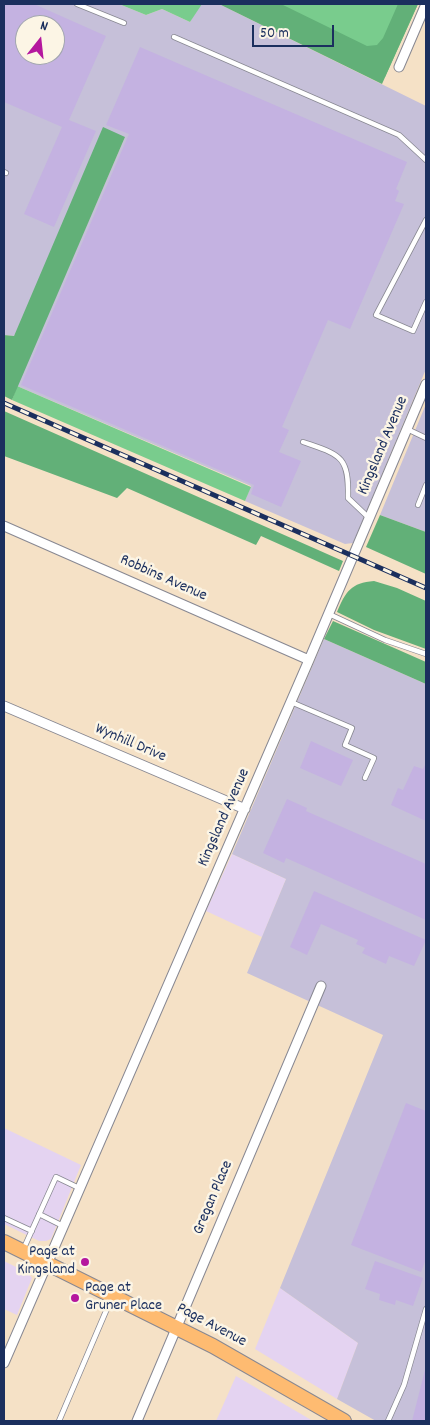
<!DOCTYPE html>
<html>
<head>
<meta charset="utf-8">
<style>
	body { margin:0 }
	#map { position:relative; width:430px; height:1425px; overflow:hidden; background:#f5e1c6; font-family:Dekko,sans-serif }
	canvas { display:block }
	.frame { position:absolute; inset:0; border:5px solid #1b2f5e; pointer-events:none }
	.north { position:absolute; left:15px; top:15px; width:50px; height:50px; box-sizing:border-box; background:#fcf5e5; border:1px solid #a2a6af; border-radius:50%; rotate:16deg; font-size:14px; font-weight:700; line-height:20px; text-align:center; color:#1b2f5e }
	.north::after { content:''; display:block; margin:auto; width:18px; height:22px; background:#b5179e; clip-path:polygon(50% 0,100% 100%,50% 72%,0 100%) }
	.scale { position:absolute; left:252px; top:25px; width:82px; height:22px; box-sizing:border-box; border:2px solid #1b2f5e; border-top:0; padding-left:6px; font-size:15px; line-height:18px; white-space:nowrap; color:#1b2f5e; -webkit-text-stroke:4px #fcf5e5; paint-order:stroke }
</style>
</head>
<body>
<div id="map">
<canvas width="430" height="1425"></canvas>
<div class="frame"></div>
<div class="north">N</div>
<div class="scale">50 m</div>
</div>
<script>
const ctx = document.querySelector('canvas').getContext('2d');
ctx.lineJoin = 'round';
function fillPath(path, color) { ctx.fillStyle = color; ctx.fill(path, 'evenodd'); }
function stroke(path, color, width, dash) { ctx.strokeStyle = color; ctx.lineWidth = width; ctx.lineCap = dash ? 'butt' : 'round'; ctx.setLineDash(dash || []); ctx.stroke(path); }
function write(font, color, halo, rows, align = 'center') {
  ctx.font = font + ' Dekko,sans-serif'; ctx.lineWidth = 5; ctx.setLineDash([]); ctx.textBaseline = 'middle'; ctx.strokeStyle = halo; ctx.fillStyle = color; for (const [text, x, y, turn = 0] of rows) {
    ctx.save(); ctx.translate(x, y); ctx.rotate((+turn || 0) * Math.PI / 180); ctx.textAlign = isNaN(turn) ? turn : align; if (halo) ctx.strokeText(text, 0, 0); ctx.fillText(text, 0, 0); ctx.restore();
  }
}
const built = new Path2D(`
	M 232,854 L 286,879 L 262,937 L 206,911 Z
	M 4,1128 L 81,1165 L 51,1239 L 46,1241 L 39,1241 L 4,1224 Z
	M 4,1261 L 28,1273 L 32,1278 L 17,1315 L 4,1309 Z
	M 280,1288 L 358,1343 L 337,1399 L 255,1349 Z
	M 236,1376 L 313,1421 L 216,1421 Z`);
const industrial = new Path2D(`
	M 4,4 L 119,4 L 146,15 L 162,9 L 190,22 L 200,4 L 219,4 L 426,106 L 426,369 L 353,543 L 345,544 L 245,501 L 251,486 L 17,386 L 125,137 L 14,336 L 4,335 ZM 25,25 L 55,25 L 55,55 L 25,55 Z
	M 426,404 L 426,532 L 380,515 Z
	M 324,639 L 426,684 L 426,1421 L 376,1421 L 337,1399 L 358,1343 L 280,1288 L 383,1035 L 247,973 L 286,879 L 232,854 Z`);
const green = new Path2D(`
	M 119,4 L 202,4 L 190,22 L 162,9 L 146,15 Z
	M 226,4 L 418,4 L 385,77 Z
	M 17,386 L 251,487 L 245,501 L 12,400 Z`);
const forest = new Path2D(`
	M 219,4 L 281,4 L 367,46 L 377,45 L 383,38 L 398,4 L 418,4 L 382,84 Z
	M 103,127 L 125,137 L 12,400 L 4,396 L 4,335 L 14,336 Z
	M 4,411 L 343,561 L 339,571 L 261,536 L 256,545 L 127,488 L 117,498 L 4,456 Z
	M 380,515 L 426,532 L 426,574 L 366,547 Z
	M 374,581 L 397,588 L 426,601 L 426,649 L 374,630 L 337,612 C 346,591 351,583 374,581 Z
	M 333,621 L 426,662 L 426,684 L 324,639 Z`);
const building = new Path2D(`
	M 4,4 L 34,4 L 106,36 L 69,120 L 96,131 L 54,227 L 24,214 L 62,127 L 4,102 ZM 25,25 L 55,25 L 55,55 L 25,55 Z
	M 140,47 L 407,162 L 396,189 L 399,191 L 395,201 L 404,204 L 350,329 L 328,320 L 282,427 L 289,430 L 279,452 L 301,461 L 281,507 L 251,494 L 254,485 L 21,385 L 129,134 L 106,125 Z
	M 311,741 L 353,760 L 341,786 L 300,768 Z
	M 425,765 L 426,766 L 426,821 L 391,805 L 398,788 L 403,790 L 414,766 L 423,769 Z
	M 287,799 L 307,808 L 306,811 L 426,864 L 426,920 L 286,858 L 284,863 L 263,853 Z
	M 314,891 L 426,940 L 414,966 L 389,956 L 386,964 L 362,953 L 365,948 L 356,944 L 358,940 L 321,924 L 307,955 L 290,947 Z
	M 406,1103 L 426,1111 L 426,1259 L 421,1272 L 351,1245 Z
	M 375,1261 L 423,1278 L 413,1306 L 396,1300 L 395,1305 L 379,1300 L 380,1294 L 365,1289 Z
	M 426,1366 L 426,1421 L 412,1421 Z`);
const service = new Path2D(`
	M 77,4 L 124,23
	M 174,37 L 399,135 L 426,160
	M 4,172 L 6,173
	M 426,220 L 376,315 L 413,331 L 426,302
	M 407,429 L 426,438
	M 303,442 C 340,455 349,455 348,498 L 369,518
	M 418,505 L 426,485
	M 329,614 L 385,640 L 426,654
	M 291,702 L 352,728 L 345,745 L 374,758 L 365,778
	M 39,1214 L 63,1226
	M 4,1218 L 32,1231
	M 23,1250 L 56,1177 L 79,1188
	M 59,1421 L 112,1297
	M 388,1421 L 404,1385 L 426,1309`);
const minor = new Path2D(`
	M 399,67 L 426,4
	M 4,526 L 309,660
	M 4,706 L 245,809
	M 4,1363 L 309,660 L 426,384
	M 137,1421 L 321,986`);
const primary = new Path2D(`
	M 4,1242 L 213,1346 L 344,1421`);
const rail = new Path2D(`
	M 4,403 L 426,588`);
const markers = [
	[85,1262,5,"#b5179e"],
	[75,1298,5,"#b5179e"]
];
const streetNames = [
	["Kingsland Avenue",384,446,-67],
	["Robbins Avenue",163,579,24],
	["Wynhill Drive",130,744,23],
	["Kingsland Avenue",225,818,-66],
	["Gregan Place",214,1198,-67],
	["Page Avenue",211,1326,28]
];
const poiNames = [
	["Page at",75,1253],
	["Kingsland",75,1271],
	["Page at",85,1289,"left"],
	["Gruner Place",85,1307,"left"]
];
fillPath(built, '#e4d3f1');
fillPath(industrial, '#c6c0d9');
fillPath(green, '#79cc8d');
fillPath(forest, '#62b078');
fillPath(building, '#c4b2e1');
stroke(service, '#888892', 6);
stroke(minor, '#888892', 11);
stroke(primary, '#888892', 16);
stroke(service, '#fff', 4.5);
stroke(minor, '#fff', 9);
stroke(primary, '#febb71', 14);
stroke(rail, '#1b2f5e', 5);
stroke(rail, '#fcf5e5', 3, [9]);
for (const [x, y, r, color] of markers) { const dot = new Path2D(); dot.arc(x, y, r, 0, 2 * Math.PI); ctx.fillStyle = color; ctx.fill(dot); stroke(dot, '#fcf5e5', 2); }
write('16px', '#1b2f5e', '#fcf5e5', streetNames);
write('16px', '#1b2f5e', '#fcf5e5', poiNames, 'right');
</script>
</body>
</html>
